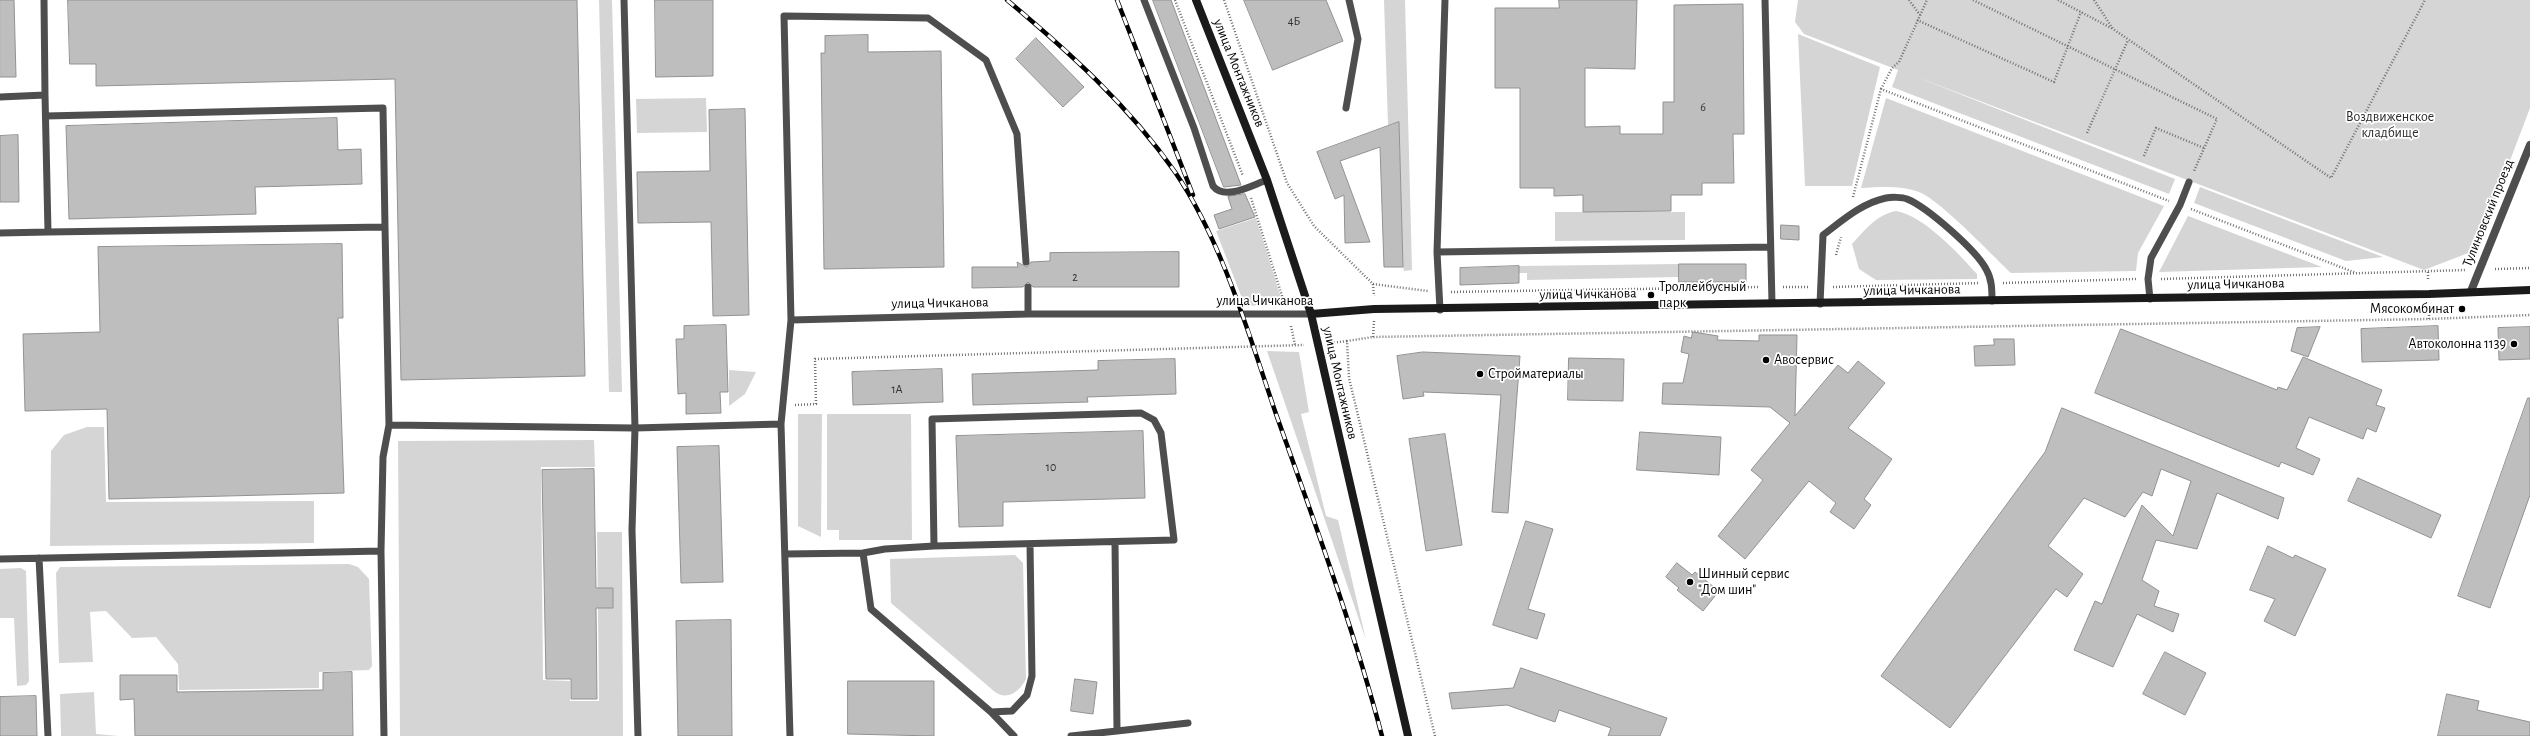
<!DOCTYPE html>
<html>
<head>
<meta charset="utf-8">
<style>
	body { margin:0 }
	canvas { display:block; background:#fff }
</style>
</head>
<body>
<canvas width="2530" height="736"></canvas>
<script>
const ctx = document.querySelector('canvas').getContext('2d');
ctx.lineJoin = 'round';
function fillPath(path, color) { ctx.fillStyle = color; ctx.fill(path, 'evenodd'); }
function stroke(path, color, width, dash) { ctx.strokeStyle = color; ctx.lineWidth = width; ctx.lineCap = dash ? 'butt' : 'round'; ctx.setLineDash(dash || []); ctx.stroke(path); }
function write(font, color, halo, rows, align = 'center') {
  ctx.font = font + ' "Alegreya Sans",sans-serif'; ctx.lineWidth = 3.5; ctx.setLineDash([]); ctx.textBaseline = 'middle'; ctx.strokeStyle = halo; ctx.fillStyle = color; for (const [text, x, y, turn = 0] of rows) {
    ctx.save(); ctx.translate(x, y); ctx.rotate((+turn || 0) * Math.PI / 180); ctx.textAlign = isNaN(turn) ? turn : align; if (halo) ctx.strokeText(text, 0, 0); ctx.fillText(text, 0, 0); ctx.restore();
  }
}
const green = new Path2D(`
	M 599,0 L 612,0 L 622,392 L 609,392 Z
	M 1384,0 L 1405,0 L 1412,270 L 1404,271 L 1403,267 L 1399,123 L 1388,125 Z
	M 1798,0 L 2530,0 L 2530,108 L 2476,250 L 2424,270 L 1914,76 L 2175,179 L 2169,194 L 1892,87 L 1898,70 L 1804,34 L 1795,22 Z
	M 1798,34 L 1880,67 L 1852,186 L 1805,186 Z
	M 706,98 L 707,132 L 637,133 L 636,99 Z
	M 1886,98 L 2164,206 L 2138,253 L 2136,271 L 2011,273 C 1992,255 1940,200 1919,192 C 1900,185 1881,187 1861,188 Z
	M 2200,187 L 2383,257 L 2346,261 L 2194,203 Z
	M 1896,211 C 1924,216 1958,253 1977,274 L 1977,279 L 1876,280 L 1859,269 L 1852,244 C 1866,229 1876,215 1896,211 Z
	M 1555,212 L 1685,212 L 1685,240 L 1555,241 Z
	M 2188,216 L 2322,267 L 2159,272 Z
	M 1256,218 L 1283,304 L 1245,306 L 1216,231 Z
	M 1679,264 L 1679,277 L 1527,280 L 1527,273 L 1519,273 L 1519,266 Z
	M 1267,351 L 1299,352 L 1309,412 L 1301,414 L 1326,516 L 1338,520 L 1366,640 Z
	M 729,370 L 756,372 L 745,394 L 729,406 Z
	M 798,414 L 822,414 L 821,537 L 798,526 Z
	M 827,414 L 911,414 L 912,540 L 839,540 L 839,530 L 827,530 Z
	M 87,427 L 104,427 L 106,502 L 314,501 L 314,543 L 50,546 L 51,451 L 64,435 Z
	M 594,440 L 595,467 L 541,467 L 543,680 L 570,681 L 570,701 L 599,701 L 597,532 L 622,532 L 623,736 L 400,736 L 398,441 Z
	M 1015,555 L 1023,563 L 1026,679 C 1020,691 1008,701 995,692 L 891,603 L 890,559 Z
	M 349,564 L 358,567 L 369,579 L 372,666 L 369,670 L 319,672 L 319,688 L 179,690 L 178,664 L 156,637 L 132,638 L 106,611 L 90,612 L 93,662 L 59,663 L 56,573 L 60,567 Z
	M 21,568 L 26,571 L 29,681 L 26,685 L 17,686 L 14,618 L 0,618 L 0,569 Z
	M 94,692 L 96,734 L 119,736 L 61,736 L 60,694 Z`);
const building = new Path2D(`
	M 0,0 L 14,0 L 16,77 L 0,77 Z
	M 68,0 L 577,0 L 585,376 L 401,380 L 395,79 L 96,86 L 96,64 L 70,64 Z
	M 655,0 L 713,0 L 713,76 L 656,77 Z
	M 1153,0 L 1171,0 L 1241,185 L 1224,187 Z
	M 1244,0 L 1326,0 L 1343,41 L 1273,70 Z
	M 1559,0 L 1637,0 L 1635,69 L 1585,68 L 1585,127 L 1620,126 L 1620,134 L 1663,134 L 1663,102 L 1674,102 L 1674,5 L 1743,4 L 1744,134 L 1733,134 L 1734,183 L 1702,183 L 1702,195 L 1671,195 L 1671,211 L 1583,212 L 1583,195 L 1554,196 L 1554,188 L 1520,188 L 1520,88 L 1495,88 L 1495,8 L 1559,8 Z
	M 868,35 L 868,52 L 941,51 L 944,267 L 824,269 L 821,53 L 825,53 L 825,36 Z
	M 1036,38 L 1084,87 L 1063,107 L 1016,59 Z
	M 745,109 L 749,315 L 713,316 L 711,222 L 638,223 L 637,172 L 710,171 L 709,110 Z
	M 337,118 L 338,150 L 361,149 L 362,184 L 255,187 L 256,214 L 69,219 L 66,126 Z
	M 1399,122 L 1403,267 L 1384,267 L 1380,147 L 1340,161 L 1370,242 L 1345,243 L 1344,195 L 1335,199 L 1317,152 Z
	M 18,135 L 19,202 L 0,202 L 0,136 Z
	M 1245,194 L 1255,217 L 1219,229 L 1214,215 L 1232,209 L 1228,197 Z
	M 1781,225 L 1799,226 L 1799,240 L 1781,239 Z
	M 342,244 L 343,318 L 338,318 L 344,493 L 109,499 L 107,409 L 25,411 L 23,334 L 100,332 L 98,247 Z
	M 1179,252 L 1179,287 L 1033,287 L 1028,282 L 1023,287 L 972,288 L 972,267 L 1018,267 L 1017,262 L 1027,267 L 1031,262 L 1050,261 L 1050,253 Z
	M 1679,264 L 1746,264 L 1746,282 L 1679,282 Z
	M 1519,266 L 1519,283 L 1460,285 L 1460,268 Z
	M 726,325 L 728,392 L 720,392 L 721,413 L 686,414 L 686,393 L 678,394 L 676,339 L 684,339 L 684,326 Z
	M 2438,326 L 2439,360 L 2362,362 L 2361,329 Z
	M 2320,327 L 2308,357 L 2291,351 L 2297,328 Z
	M 2530,327 L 2530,359 L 2499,360 L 2498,328 Z
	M 2121,329 L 2277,390 L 2278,387 L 2287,390 L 2303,357 L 2382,390 L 2376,405 L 2385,408 L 2376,432 L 2367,428 L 2363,439 L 2309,417 L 2296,448 L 2320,459 L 2313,475 L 2281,462 L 2279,467 L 2095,393 Z
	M 1693,332 L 1718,336 L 1717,340 L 1759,341 L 1759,335 L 1797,335 L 1795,416 L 1838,365 L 1848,373 L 1858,361 L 1885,383 L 1848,428 L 1892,459 L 1864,499 L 1871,505 L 1854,529 L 1830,512 L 1836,503 L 1809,481 L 1745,559 L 1718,536 L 1763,480 L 1751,470 L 1790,423 L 1770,407 L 1662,404 L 1663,383 L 1683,383 L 1689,354 L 1681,352 L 1684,336 L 1691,338 Z
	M 1994,339 L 2014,339 L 2015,365 L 1975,366 L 1974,346 L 1994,345 Z
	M 1423,352 L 1520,356 L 1508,513 L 1492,512 L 1501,395 L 1423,392 L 1424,396 L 1403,399 L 1397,356 Z
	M 1569,358 L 1624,359 L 1623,401 L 1568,400 Z
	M 1175,359 L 1176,394 L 1087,397 L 1088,402 L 973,405 L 972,374 L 1098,370 L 1098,361 Z
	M 942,369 L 943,402 L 853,405 L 852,372 Z
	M 2528,398 L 2530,398 L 2530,495 L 2490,608 L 2458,596 Z
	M 2062,408 L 2284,498 L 2278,519 L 2217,493 L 2197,549 L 2156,540 L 2142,580 L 2159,591 L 2154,606 L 2179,614 L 2173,632 L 2137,614 L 2113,667 L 2074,650 L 2095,601 L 2102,604 L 2142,505 L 2173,536 L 2191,481 L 2161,469 L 2152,496 L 2143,492 L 2125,517 L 2084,498 L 2048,546 L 2083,574 L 2067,597 L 2056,589 L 1950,728 L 1881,676 L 2045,452 Z
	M 1143,431 L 1145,498 L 1003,502 L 1003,526 L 959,527 L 956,436 Z
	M 1640,432 L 1721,437 L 1719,475 L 1637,470 Z
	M 1445,434 L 1462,545 L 1426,551 L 1409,439 Z
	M 719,446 L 723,582 L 681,583 L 677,447 Z
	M 594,469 L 596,588 L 613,588 L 613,608 L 596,608 L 597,699 L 571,699 L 571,679 L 546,679 L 542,470 Z
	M 2358,478 L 2441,515 L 2431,538 L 2348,501 Z
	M 1526,521 L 1553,529 L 1528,609 L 1545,614 L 1537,639 L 1493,625 Z
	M 2268,546 L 2293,558 L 2295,555 L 2326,569 L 2295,636 L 2264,621 L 2275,599 L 2250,590 Z
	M 1677,563 L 1692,575 L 1695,572 L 1719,591 L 1703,611 L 1677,590 L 1679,588 L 1666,577 Z
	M 731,620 L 732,736 L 678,736 L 676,621 Z
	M 2165,652 L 2206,673 L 2185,715 L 2143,694 Z
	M 1521,668 L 1667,718 L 1660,736 L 1608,736 L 1611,728 L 1559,710 L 1555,722 L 1507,705 L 1452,709 L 1449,693 L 1513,688 Z
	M 352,672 L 353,736 L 135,736 L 134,699 L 120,700 L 120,675 L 177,675 L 177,692 L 323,690 L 323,673 Z
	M 1075,679 L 1097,682 L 1093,714 L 1071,711 Z
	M 848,681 L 934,681 L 934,736 L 848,734 Z
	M 2447,694 L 2479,701 L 2477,710 L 2530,722 L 2530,736 L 2438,736 Z
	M 36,696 L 37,736 L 0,736 L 0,697 Z`);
const path = new Path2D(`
	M 1175,0 L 1243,176
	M 1224,0 L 1287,183 L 1314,226 L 1373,284 L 1428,291
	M 1909,0 L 1920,15
	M 1973,0 L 2217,119 L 2194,171
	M 2058,0 L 2113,29
	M 2094,0 L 2113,29 L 2331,178 L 2425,0
	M 1917,20 L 2054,82 L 2081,12
	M 1881,89 L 1892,68 L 1899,62 L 1927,0
	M 2087,133 L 2128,40
	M 2144,156 L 2156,128 L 2204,148
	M 1853,197 L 1881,89 L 2169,201
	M 1251,198 L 1284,302
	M 2191,209 L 2356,273
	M 1836,255 L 1841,237
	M 2495,269 L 2530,268
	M 2428,272 L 2428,281
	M 2161,279 L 2466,270
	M 2003,283 L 2136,279
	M 1373,284 L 1374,296
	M 1783,287 L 1810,287
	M 1833,287 L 1980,283
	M 1451,292 L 1760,287
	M 2429,306 L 2429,319
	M 1291,326 L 1295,345
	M 1373,337 L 1374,321
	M 1331,343 L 1347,341
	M 795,405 L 816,404 L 815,359 L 1304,345
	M 1435,736 L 1349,378 L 1347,341 L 1373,337 L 2429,319 L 2530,315`);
const service = new Path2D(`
	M 44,0 L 45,95
	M 624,0 L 635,428 L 632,530 L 638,736
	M 1144,0 L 1194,128 L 1213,186 C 1225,201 1252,185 1267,180
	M 1765,0 L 1772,303
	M 0,97 L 45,95 L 48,232 L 0,233
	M 1346,108 L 1358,39 L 1349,0
	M 46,116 L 383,108 L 385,227 L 48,232
	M 385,227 L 389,425
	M 1437,252 L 1770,247
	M 1028,287 L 1028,314
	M 2150,299 L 2148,279 L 2151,258 L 2180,205 L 2189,182
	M 1820,304 L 1823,235 C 1843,220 1862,203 1886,198 C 1891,197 1902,197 1907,199 C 1927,207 1976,250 1986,269 C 1992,279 1992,290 1992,301
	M 1440,310 L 1437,252 L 1445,0
	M 791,320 L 1028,314 L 1311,314
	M 381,551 L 384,736
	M 863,553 L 871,609 L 991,712 L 1012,711 L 1027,695 L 1032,676 L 1030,544
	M 785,554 L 863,553 L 885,549 L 934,546 L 1174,540 L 1161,433 L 1154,420 L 1141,413 L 932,419 L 934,546
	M 39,558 L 48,736
	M 0,559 L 381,551 L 383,457 L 389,425 L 635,428 L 781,424
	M 991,712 L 1014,736
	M 1117,731 L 1188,723
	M 790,736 L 781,424 L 791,320 L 784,16 L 928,18 L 986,60 L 1017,134 L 1026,262
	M 1071,736 L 1117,731 L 1115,542`);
const minor = new Path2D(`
	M 2471,291 L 2530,145`);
const secondary = new Path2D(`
	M 1196,0 L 1267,180 L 1311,314 L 1408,736
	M 1311,314 L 1374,309 L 2429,294 L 2530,290`);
const rail = new Path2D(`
	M 1007,0 C 1069,52 1128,105 1175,172 C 1222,241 1249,335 1276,414 C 1314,521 1353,626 1382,736
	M 1117,0 L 1193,195`);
const markers = [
	[1651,295,4,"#000"],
	[2462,309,4,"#000"],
	[2514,344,4,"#000"],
	[1766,360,4,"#000"],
	[1480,374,4,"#000"],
	[1690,582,4,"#000"]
];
const numberNames = [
	["4Б",1294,21],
	["6",1703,107],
	["2",1075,277],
	["1А",897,389],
	["10",1051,467]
];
const streetNames = [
	["улица Монтажников",1239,73,68],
	["Тулиновский проезд",2488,213,-68],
	["улица Чичканова",2236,284,-1],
	["улица Чичканова",1912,290,-1],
	["улица Чичканова",1588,294,-1],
	["улица Чичканова",1265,301],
	["улица Чичканова",940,303,-1],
	["улица Монтажников",1340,383,77]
];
const parkNames = [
	["Воздвиженское",2390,117],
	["кладбище",2390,133]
];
const poiNames = [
	["Троллейбусный",1659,287],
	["парк",1659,303],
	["Мясокомбинат",2454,309,"right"],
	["Автоколонна 1139",2506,344,"right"],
	["Авосервис",1774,360],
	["Стройматериалы",1488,374],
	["Шинный сервис",1698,574],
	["\"Дом шин\"",1698,590]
];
fillPath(green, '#d5d5d5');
fillPath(building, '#bebebe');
stroke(building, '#929292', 1);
stroke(path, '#707070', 2.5, [1, 2]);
stroke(service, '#4e4e4e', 7);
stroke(minor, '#4e4e4e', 8);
stroke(secondary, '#1b1b1b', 8);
stroke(rail, '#000', 4.5);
stroke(rail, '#fff', 3, [9]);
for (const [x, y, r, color] of markers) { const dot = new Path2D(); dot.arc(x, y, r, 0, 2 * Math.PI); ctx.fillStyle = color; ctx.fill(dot); stroke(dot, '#fff', 1.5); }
write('12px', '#303030', null, numberNames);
write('14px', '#000', '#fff', streetNames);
write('14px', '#2c2c2c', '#fff', parkNames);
write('14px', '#000', '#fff', poiNames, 'left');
</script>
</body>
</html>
